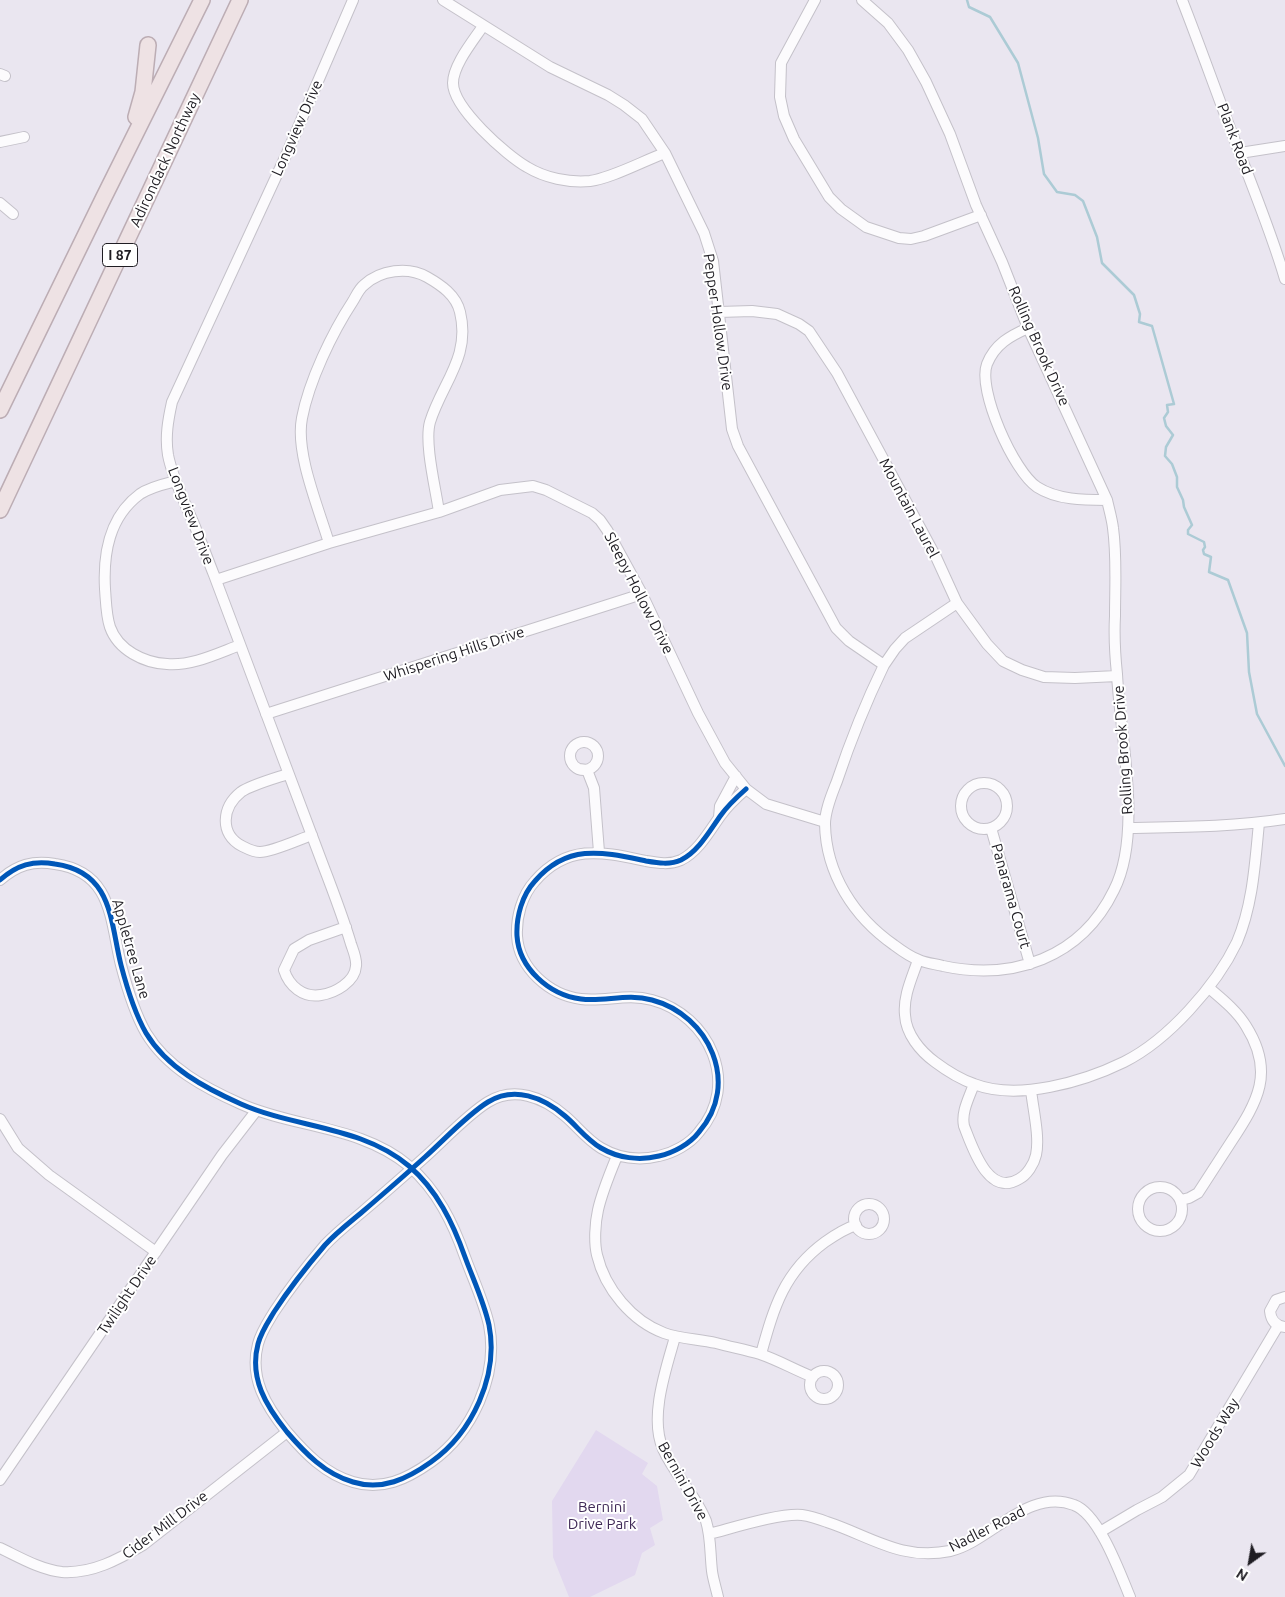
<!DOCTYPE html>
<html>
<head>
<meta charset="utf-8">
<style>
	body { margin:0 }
	#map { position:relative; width:1285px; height:1597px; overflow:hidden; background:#eae6f0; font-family:Ubuntu,sans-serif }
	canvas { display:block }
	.north { position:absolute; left:1225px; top:1537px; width:50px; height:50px; -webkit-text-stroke:4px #fff; paint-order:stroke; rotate:212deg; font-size:14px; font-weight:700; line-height:20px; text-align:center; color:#1f1d23 }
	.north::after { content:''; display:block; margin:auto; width:18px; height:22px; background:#1f1d23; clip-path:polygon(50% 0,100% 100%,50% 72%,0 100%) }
</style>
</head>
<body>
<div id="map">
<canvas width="1285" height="1597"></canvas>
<div class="north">N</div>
</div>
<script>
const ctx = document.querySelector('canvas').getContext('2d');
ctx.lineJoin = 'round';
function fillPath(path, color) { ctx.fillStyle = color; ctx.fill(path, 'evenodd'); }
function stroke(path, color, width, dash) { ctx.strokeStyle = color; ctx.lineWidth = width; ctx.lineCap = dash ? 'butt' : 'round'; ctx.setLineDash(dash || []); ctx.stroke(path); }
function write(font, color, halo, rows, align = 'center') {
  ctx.font = font + ' Ubuntu,sans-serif'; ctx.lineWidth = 4; ctx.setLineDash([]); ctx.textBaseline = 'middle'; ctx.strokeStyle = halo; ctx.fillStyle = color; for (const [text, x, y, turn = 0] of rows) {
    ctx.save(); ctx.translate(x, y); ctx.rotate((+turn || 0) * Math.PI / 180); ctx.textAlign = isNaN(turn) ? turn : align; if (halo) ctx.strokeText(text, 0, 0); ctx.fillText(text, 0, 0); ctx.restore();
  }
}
const green = new Path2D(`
	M 596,1430 L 648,1463 L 642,1474 L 657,1486 L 663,1520 L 650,1528 L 655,1545 L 642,1553 L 635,1575 L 590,1597 L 569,1597 L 553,1557 L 552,1501 Z`);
const stream = new Path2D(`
	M 967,0 L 969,7 L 990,17 L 1018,63 L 1038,138 L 1044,174 L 1057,192 L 1075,195 L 1083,201 L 1097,237 L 1102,263 L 1134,295 L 1140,314 L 1139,322 L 1152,326 L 1174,404 L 1167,405 L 1168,412 L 1164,418 L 1166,426 L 1173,435 L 1166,447 L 1165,456 L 1172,464 L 1177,477 L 1177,487 L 1183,500 L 1184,507 L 1192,525 L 1188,530 L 1188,534 L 1204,542 L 1205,547 L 1203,550 L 1204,554 L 1211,557 L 1209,572 L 1228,580 L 1247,633 L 1249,672 L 1257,714 L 1285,766`);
const minor = new Path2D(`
	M 443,0 L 550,67 L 608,95 L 624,105 L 642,119 L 665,153 L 704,233 L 713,261 L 732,429 L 738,446 L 836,628 L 849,641 L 884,665
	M 815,0 L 781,63 L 780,97 L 784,116 L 794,139 L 829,197 L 841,209 L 866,227 L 899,238 L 911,239 L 924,236 L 981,215
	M 862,0 L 888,23 L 908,50 L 926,82 L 950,134 L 976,205 L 1002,262 L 1028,328 L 1107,500 C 1109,509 1112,519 1113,528 C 1117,557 1115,587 1115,616 C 1114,635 1115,655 1117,674 C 1120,736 1143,833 1114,890 C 1081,958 1013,981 943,966 C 935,964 926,963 919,960 C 910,957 902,951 894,945 C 854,917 826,874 825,824 C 825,810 832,794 837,781 C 850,742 866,702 884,665 L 895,649 L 905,638 L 957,603
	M 1182,0 C 1202,51 1220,103 1240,154 C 1256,196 1272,235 1285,279
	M 483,26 C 473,41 453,65 453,83 C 453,108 506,155 527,167 C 545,178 569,183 590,181 C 612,178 643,161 665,153
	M 0,74 L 5,76
	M 0,142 L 24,137
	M 1240,153 L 1285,146
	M 0,203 L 13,214
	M 719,312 L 752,311 L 777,314 L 799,324 L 809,331 L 837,373 L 936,557 L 957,603 L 987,644 L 1003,661 L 1022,670 L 1044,677 L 1075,678 L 1117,676
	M 1028,328 C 1010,336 995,344 987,364 C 977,390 1014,472 1037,487 C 1057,500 1084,500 1107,500
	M 176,481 C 164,484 150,487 140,494 C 109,517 103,553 105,589 C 106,601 106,615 110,627 C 118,650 144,663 167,664 C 192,666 216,654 240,645
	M 329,543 C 319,509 295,453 302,418 C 309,381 332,333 353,301 C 356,296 359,289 364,285 C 380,270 408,266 427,277 C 441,285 456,295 460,312 C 471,357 442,383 430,422 C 424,443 436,490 439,512
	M 216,580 L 329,543 L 439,512 L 500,490 L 533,486 L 546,490 L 592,513 L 600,520 L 607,530 L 642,594 L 698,713 L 725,763 L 746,789 L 766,804 L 825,822
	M 266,714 L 642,594
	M570 756a14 14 0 1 1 28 0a14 14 0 1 1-28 0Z
	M 579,769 L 587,770 L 594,788 L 599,852
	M 288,774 C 276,778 251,785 241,792 C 222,807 219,834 242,846 C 248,849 253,852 260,852 C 272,852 300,839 312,835
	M961 806a23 23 0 1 1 46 0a23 23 0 1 1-46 0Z
	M 719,817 L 720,806 L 736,776
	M 991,828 L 1030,964
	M 1128,828 C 1181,827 1233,827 1285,819
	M 0,880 C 17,865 33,860 55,864 C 113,872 110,921 121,965 C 127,988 134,1012 146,1033 C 167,1068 205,1088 241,1104 C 295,1128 362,1126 409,1166 C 437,1190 453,1223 465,1257 C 473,1279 484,1302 489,1325 C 499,1376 472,1433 431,1462 C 407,1479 382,1491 353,1482 C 325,1474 305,1453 287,1432 C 266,1406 249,1378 258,1344 C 261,1332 268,1322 274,1312 C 289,1289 307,1266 325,1245 C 336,1233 349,1223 361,1213 C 382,1195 404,1176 425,1157 C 443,1141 468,1114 488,1102 C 514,1086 543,1097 565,1116 C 577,1126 586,1139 601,1148 C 618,1158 639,1161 659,1156 C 673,1153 690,1144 699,1132 C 741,1084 709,1015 652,1000 C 627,993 605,1002 581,999 C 549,995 519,968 517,936 C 516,917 522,895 535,881 C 568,843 603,852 646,861 C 658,863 670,865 681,860 C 699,851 710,830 721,815 C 728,805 737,797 746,789
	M 346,927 L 309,940 L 294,949 L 284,970 C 289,986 303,998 321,995 C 335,993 355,982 356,966 C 357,959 353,950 351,944 C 343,917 333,891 323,865 C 287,768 250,672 214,575 C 206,555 199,535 190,515 C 182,496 172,476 168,455 C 165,437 168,420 172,402 L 287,153 L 353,0
	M 918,960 C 912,978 903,996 905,1015 C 906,1034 920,1051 935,1062 C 947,1071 960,1079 974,1084 C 1018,1101 1083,1082 1124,1062 C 1168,1040 1216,986 1237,942 C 1253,904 1255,863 1259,823
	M 974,1084 C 969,1098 961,1112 964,1126 C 972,1146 988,1198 1019,1179 C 1027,1175 1034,1164 1036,1155 C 1040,1137 1033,1109 1031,1090
	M 0,1119 L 18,1148 L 49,1175 L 156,1252
	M 617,1156 C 610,1173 602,1192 598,1210 C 595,1223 594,1243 597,1255 C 605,1289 632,1321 664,1333 C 680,1339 699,1339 716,1343 C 731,1347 746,1350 760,1354 C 778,1360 795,1370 813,1377
	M1138 1209a22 22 0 1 1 44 0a22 22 0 1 1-44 0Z
	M 1181,1200 L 1189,1198 L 1198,1193 C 1209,1176 1220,1159 1231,1142 C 1258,1101 1275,1072 1246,1026 C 1237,1011 1222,999 1209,988
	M854 1219a15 15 0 1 1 30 0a15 15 0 1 1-30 0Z
	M 1285,1297 L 1276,1300 L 1270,1311 C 1271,1321 1276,1326 1285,1327
	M 675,1337 C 666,1369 649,1417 663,1449 C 674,1474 696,1495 706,1521 C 711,1537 710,1554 712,1571 C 713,1579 716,1588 718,1597
	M 761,1354 C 774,1307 784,1272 825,1242 C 835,1235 844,1229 856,1225
	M810 1385a14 14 0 1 1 28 0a14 14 0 1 1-28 0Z
	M 0,1480 L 222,1155 L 256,1111
	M 1100,1532 L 1137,1510 L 1162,1497 L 1189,1475 L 1278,1326
	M 709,1534 C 733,1528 779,1513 802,1515 C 810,1516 819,1519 827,1522 C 870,1536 901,1561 950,1551 C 990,1542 1028,1487 1074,1505 C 1099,1514 1120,1573 1130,1597
	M 0,1548 C 19,1557 41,1570 62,1572 C 92,1574 119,1559 143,1545 L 287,1432`);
const highway = new Path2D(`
	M 136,117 L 143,92 L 148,45
	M 0,410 L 103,199 L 202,0
	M 0,510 L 240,0`);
const cycleway = new Path2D(`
	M 0,880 C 17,865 33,860 55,864 C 113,872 110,921 121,965 C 127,988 134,1012 146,1033 C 167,1068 205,1088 241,1104 C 295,1128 362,1126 409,1166 C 437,1190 453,1223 465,1257 C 473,1279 484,1302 489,1325 C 499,1376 472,1433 431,1462 C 407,1479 382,1491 353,1482 C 325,1474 305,1453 287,1432 C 266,1406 249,1378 258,1344 C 261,1332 268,1322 274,1312 C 289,1289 307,1266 325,1245 C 336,1233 349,1223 361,1213 C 382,1195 404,1176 425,1157 C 443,1141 468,1114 488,1102 C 514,1086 543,1097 565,1116 C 577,1126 586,1139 601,1148 C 618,1158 639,1161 659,1156 C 673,1153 690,1144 699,1132 C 741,1084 709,1015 652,1000 C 627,993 605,1002 581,999 C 549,995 519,968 517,936 C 516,917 522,895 535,881 C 568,843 603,852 646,861 C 658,863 670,865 681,860 C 699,851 710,830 721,815 C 728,805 737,797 746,789`);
const shields = [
	[120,255,35]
];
const shieldNames = [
	["I 87",120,255]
];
const streetNames = [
	["Longview Drive",297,128,-66],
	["Plank Road",1235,139,69],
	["Adirondack Northway",165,160,-65],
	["Pepper Hollow Drive",718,322,82],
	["Rolling Brook Drive",1039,346,66],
	["Mountain Laurel",909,508,62],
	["Longview Drive",191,516,69],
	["Sleepy Hollow Drive",639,593,63],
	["Whispering Hills Drive",454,654,-18],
	["Rolling Brook Drive",1123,750,-94],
	["Panarama Court",1011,896,74],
	["Appletree Lane",131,949,74],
	["Twilight Drive",127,1295,-56],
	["Woods Way",1215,1433,-59],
	["Bernini Drive",683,1481,61],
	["Cider Mill Drive",165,1525,-37],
	["Nadler Road",987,1529,-27]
];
const parkNames = [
	["Bernini",602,1507],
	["Drive Park",602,1524]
];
fillPath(green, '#e2d8ef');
stroke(stream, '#accbd5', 2.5);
stroke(minor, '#c4c1c9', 12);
stroke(highway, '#bcadb4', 18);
stroke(minor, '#fcfbfd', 10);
stroke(highway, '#eee2e4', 15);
stroke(cycleway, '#0057b8', 5);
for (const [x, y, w] of shields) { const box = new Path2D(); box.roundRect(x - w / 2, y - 11.5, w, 23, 4); ctx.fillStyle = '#fff'; ctx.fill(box); stroke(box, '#1f1d23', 1); }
write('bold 14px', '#1f1d23', null, shieldNames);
write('15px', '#1f1d23', '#fff', streetNames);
write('15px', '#402a57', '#fff', parkNames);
</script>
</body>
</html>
